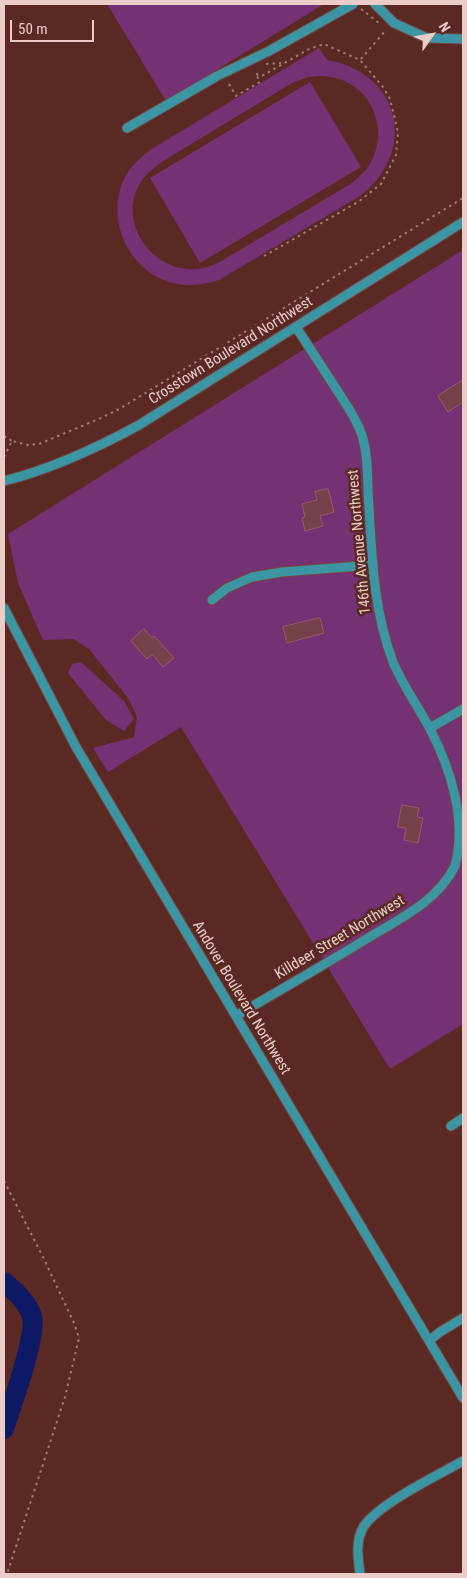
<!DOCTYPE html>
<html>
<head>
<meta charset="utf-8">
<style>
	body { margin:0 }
	#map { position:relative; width:467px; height:1578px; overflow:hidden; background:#5a2924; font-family:"Roboto Condensed",sans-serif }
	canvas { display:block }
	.frame { position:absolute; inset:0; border:5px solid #ebccc7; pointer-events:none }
	.north { position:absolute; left:407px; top:10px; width:50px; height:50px; -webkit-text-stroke:4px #5a2924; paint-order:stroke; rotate:58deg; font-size:14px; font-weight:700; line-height:20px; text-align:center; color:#ebccc7 }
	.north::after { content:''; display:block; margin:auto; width:18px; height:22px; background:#ebccc7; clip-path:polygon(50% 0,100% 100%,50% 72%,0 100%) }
	.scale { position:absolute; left:10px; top:20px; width:84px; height:22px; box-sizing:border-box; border:2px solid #ebccc7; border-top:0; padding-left:6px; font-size:15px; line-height:18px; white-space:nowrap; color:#ebccc7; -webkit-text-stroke:4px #5a2924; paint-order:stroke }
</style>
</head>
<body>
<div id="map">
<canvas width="467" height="1578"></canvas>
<div class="frame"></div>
<div class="north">N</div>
<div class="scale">50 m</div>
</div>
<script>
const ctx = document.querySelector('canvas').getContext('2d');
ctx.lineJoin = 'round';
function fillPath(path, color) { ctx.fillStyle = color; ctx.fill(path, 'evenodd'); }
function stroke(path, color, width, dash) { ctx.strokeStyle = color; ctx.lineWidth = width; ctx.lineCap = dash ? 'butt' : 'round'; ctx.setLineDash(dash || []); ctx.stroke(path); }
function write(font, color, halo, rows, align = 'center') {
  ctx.font = font + ' "Roboto Condensed",sans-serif'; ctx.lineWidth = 5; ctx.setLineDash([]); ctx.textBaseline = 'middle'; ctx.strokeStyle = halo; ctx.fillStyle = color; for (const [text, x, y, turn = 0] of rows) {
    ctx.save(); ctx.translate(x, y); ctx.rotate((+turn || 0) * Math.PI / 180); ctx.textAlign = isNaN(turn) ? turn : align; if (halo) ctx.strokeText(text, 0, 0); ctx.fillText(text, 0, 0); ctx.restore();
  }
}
const green = new Path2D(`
	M 107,4 L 324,4 L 166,101 Z
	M 319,48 L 327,60 C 400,72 419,151 360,196 L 219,280 C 210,282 202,285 192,285 C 139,287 103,229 123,181 C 129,168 139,158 150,150 ZM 323,76 C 333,77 343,79 352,85 C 377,101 385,134 372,160 C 368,169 360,176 352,183 L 218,263 C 208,267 199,270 188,269 C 149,266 119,222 139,185 C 144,176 151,170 160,163 L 292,83 L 308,77 Z
	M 310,82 L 361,167 L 200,263 L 150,178 Z
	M 463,250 L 463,1024 L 390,1069 L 181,727 L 108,772 L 93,748 L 134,737 L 137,717 L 128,698 L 89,649 L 73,639 L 43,640 L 18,583 L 8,534 Z
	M 81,662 L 124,701 L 134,719 L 124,731 L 106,720 L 68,673 L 72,664 Z`);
const river = new Path2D(`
	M 4,1282 C 14,1290 29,1304 32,1317 C 37,1337 11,1406 4,1429`);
const building = new Path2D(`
	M 463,380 L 463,402 L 448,412 L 438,396 Z
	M 328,489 L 334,512 L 320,516 L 323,526 L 305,531 L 302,518 L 305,517 L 302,504 L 317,500 L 315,492 Z
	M 320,618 L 324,633 L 287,643 L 283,627 Z
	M 144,629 L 152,638 L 154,636 L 174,658 L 163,667 L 152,654 L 147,659 L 131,641 Z
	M 402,805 L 419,808 L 417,817 L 423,818 L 418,843 L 404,840 L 406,828 L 398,827 Z`);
const path = new Path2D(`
	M 361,9 L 379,23
	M 266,64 L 281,63
	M 256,74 L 262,76 L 309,49 L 324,44 L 360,60 L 386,30
	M 229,84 L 236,96 L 260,82 L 256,74
	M 264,256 L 358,202 L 381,184 L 396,155 L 398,132 L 390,99 L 383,87 L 360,60
	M 4,436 L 12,441
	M 4,457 L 12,441 L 28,445 L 39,444 L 101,418 L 121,408 L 463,198
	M 4,1181 L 43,1257 L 74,1323 L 79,1338 L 65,1397 L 7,1574`);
const minor = new Path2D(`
	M 375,4 L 394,23 L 427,38 L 463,39
	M 127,128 L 217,76 L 269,51 L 353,4
	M 4,481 C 52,469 95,449 139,425 L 463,222
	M 212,600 L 227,588 L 252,577 L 282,572 L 373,565
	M 4,608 L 76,747 L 463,1398
	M 430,728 L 463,709
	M 236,1016 C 280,990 324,965 368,938 C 399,919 438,901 455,866 C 467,821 451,769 430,729 C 418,706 403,686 393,662 C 374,612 372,559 369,507 C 367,483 369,459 362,435 C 356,417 345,403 335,387 C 322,367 309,347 296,327
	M 451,1126 L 463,1118
	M 430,1340 L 440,1332 L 463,1318
	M 360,1574 C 358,1559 355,1540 364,1526 C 380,1503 438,1475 463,1461`);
const streetNames = [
	["Crosstown Boulevard Northwest",231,351,-32],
	["146th Avenue Northwest",360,542,-95],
	["Killdeer Street Northwest",340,938,-31],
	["Andover Boulevard Northwest",241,998,59]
];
fillPath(green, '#743174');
stroke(river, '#0d1964', 20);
fillPath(building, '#75414b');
stroke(building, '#945d67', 1);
stroke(minor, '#744641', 11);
stroke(path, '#a27a75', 2, [2.5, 4]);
stroke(minor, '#3b95a2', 9);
write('15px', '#ebccc7', '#5a2924', streetNames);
</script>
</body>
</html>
